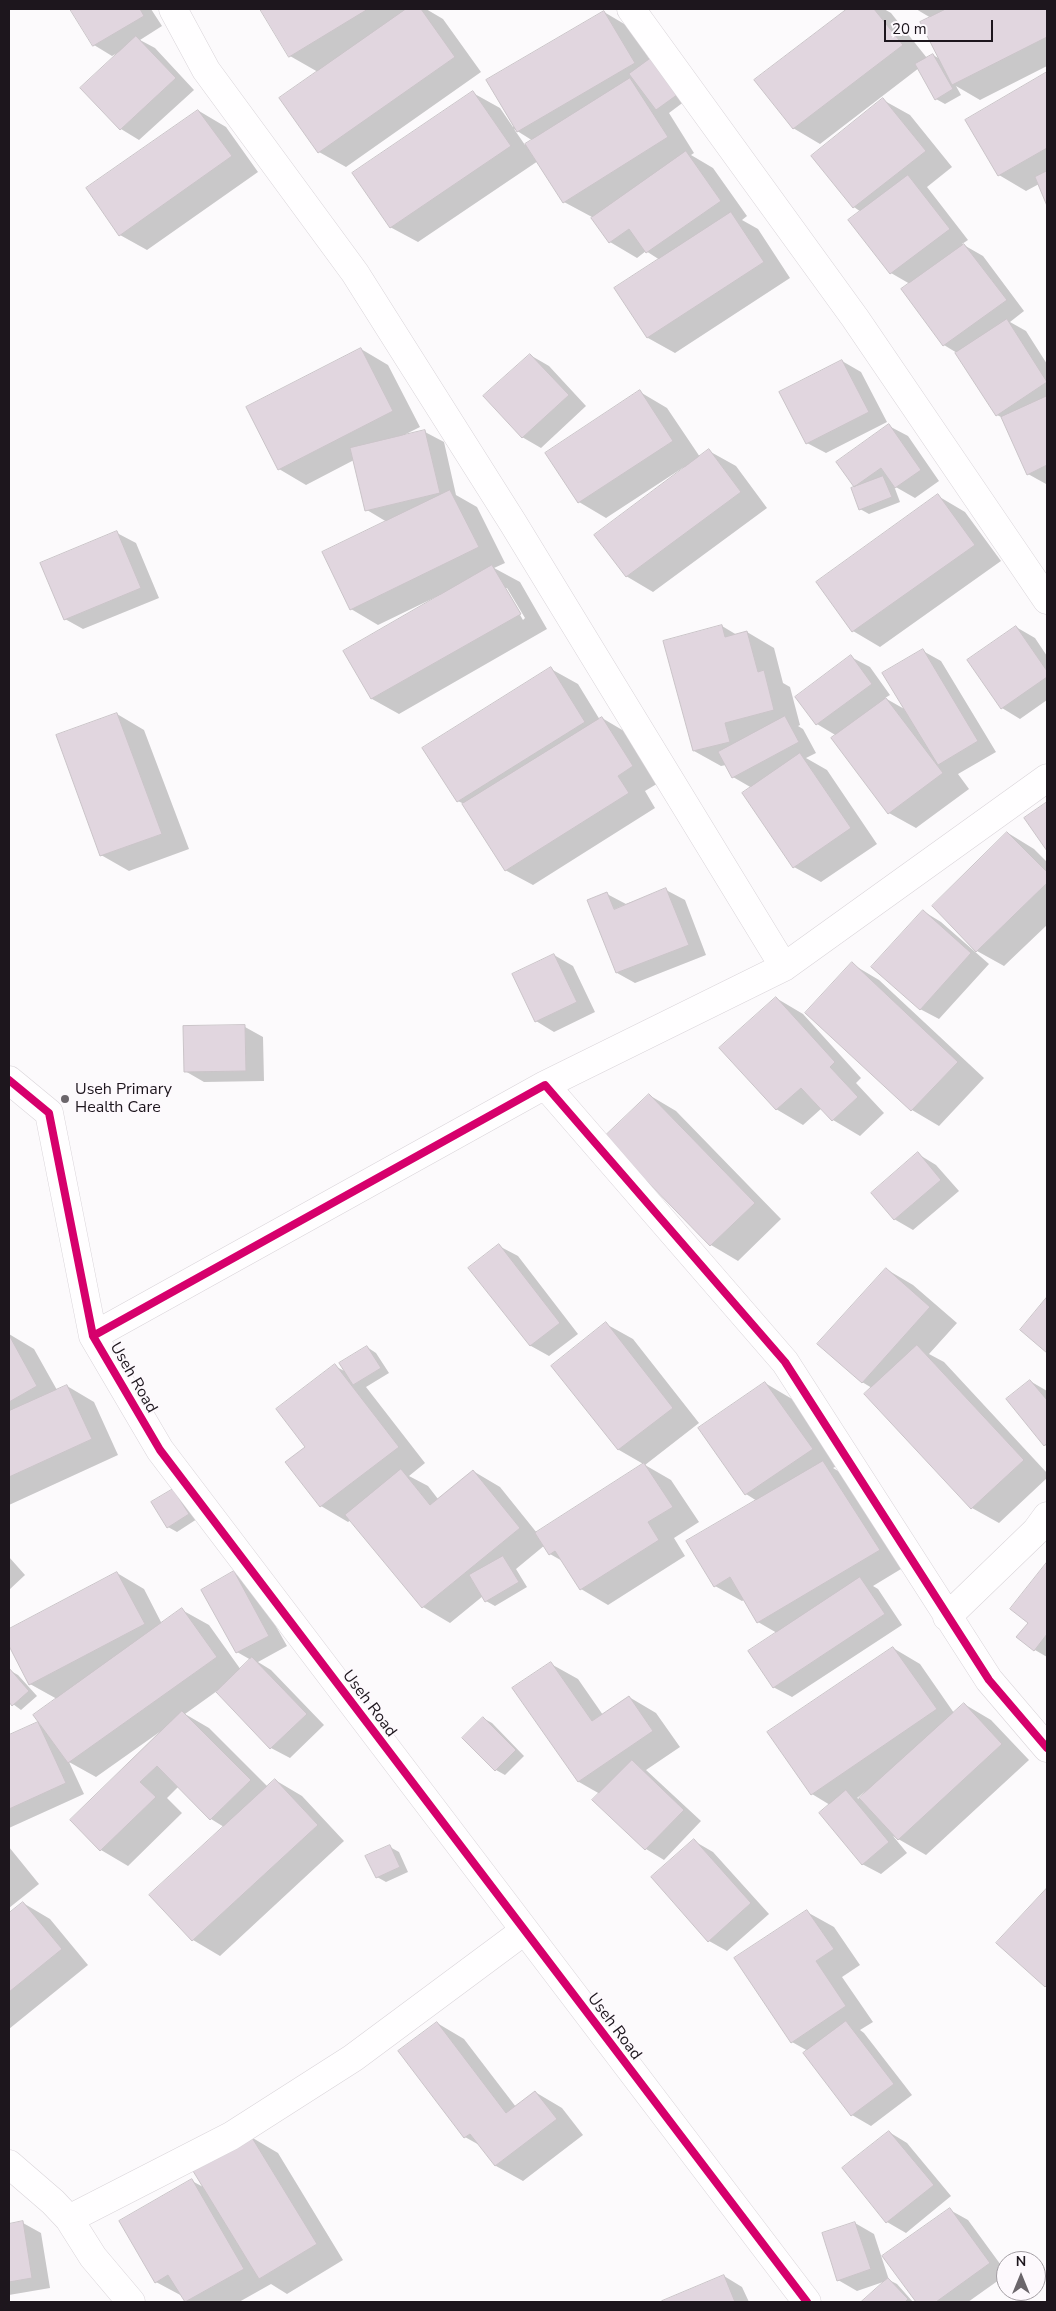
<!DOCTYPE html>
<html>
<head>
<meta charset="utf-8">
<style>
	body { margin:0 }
	#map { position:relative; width:1056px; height:2311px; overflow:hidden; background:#fcfafc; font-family:"Nunito Sans",sans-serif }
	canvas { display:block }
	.frame { position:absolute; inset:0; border:10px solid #1d161d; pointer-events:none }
	.north { position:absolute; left:996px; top:2251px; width:50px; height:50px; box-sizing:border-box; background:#fdf9fd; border:1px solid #a39ea3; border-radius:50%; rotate:0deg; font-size:14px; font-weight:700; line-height:20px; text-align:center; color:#1d161d }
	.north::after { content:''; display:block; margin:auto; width:18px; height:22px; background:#6b666b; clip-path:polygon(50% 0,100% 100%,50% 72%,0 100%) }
	.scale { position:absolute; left:884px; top:20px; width:109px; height:22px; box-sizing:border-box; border:2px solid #1d161d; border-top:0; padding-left:6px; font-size:15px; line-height:18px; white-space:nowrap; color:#1d161d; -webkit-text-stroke:4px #fdf9fd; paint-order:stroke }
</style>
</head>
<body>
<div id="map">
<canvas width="1056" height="2311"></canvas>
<div class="frame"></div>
<div class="north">N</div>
<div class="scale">20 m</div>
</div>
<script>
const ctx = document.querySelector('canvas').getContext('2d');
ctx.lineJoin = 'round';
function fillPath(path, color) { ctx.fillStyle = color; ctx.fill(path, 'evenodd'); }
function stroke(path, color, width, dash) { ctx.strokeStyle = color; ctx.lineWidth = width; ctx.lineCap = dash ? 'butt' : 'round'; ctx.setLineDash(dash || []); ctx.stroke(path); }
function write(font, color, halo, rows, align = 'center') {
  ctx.font = font + ' "Nunito Sans",sans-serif'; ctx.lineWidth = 4; ctx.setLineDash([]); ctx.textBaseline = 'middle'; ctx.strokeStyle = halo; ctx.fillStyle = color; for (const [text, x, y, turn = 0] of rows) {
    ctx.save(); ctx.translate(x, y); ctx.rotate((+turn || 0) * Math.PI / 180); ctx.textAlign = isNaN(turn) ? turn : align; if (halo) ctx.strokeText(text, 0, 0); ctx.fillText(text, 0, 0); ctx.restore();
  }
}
const shadow = new Path2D(`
	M 71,9 L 151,9 L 162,26 L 140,40 L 155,48 L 194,90 L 139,140 L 121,129 L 82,88 L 119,52 L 112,56 L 94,45 Z
	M 262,9 L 426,9 L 443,19 L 481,72 L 346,167 L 319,152 L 318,72 L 290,56 Z
	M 849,9 L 884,9 L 891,13 L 927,58 L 933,55 L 940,59 L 931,18 L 916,9 L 1047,9 L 1047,66 L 980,100 L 956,86 L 961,95 L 945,104 L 936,99 L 919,68 L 820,144 L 793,128 L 756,80 Z
	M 604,12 L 631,28 L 650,60 L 689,98 L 669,113 L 694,153 L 691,155 L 713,168 L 747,216 L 742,220 L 758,229 L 790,278 L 675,353 L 648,338 L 616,289 L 660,260 L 646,251 L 637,258 L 610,242 L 592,217 L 564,202 L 538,161 L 418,242 L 390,227 L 473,93 L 500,108 L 513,127 ZM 514,129 L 530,139 L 533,140 L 525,145 Z
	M 1047,73 L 1047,202 L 1039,184 L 1026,191 L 999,175 L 967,121 Z
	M 883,100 L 910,115 L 952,167 L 927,187 L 968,240 L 962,244 L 983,256 L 1024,311 L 1010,322 L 1026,331 L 1047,364 L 1046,484 L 1028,474 L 1003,418 L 997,415 L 957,353 L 944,345 L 903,290 L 910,284 L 891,273 L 861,212 L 854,207 L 812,156 Z
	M 199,111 L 226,127 L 258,172 L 147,250 L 120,235 Z
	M 361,349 L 388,365 L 420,427 L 400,437 L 425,432 L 444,442 L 456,495 L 477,507 L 505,563 L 494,568 L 520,582 L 547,629 L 399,714 L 372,699 L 345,652 L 441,596 L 440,595 L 378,625 L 351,609 L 387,522 L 367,510 L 354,460 L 306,485 L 279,469 L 247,407 ZM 504,588 L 507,588 L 525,618 L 523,620 Z
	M 530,355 L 549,366 L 586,406 L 541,448 L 522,437 Z
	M 842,361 L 861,372 L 887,422 L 826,453 L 807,443 Z
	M 640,392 L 667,408 L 700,457 L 709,451 L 736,466 L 767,508 L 653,592 L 626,576 L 685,468 L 684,467 L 606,518 L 579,502 Z
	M 889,426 L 908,436 L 939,481 L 915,498 L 894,486 L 900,502 L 869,514 L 860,509 L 856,488 L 838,462 Z
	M 938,496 L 965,512 L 1001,561 L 880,647 L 853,631 Z
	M 117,533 L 136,543 L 159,598 L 83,629 L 65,619 Z
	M 722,626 L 737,635 L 747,632 L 774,648 L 783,683 L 790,687 L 800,725 L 798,726 L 803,729 L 816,753 L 806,758 L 827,770 L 877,844 L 821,882 L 794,867 L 752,788 L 733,777 L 726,765 L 721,766 L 694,751 Z
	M 1016,627 L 1035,638 L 1047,656 L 1047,700 L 1020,719 L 1002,708 Z
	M 923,651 L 941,661 L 996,752 L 958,774 L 969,789 L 916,828 L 889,813 L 837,736 L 817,724 L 797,697 L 851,657 L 870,667 L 890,695 L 885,698 L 906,710 Z
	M 551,669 L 578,684 L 600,720 L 602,718 L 629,734 L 660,782 L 645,791 L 655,808 L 533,885 L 505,870 L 464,804 L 458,801 Z
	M 117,714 L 144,730 L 189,849 L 129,871 L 101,855 Z
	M 1008,833 L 1034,849 L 1047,862 L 1047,925 L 1004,966 L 977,951 Z
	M 666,890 L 685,900 L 706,955 L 635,983 L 617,973 L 607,894 L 626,904 Z
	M 923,911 L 941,922 L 989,964 L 939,1019 L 920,1009 Z
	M 554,955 L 573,966 L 595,1012 L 554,1032 L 536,1021 Z
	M 852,964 L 879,980 L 984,1078 L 939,1126 L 912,1110 L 806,1013 Z
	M 776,998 L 803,1014 L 861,1078 L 856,1083 L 884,1113 L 860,1136 L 833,1120 L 822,1108 L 803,1125 L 776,1109 Z
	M 245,1027 L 263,1037 L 264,1081 L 204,1082 L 185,1071 Z
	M 649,1095 L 676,1111 L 781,1219 L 738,1261 L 711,1245 L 606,1137 Z
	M 918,1154 L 936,1165 L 959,1191 L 913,1230 L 894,1219 Z
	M 499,1246 L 518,1256 L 578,1334 L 549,1356 L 531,1346 L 470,1269 Z
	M 886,1269 L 913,1285 L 957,1323 L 929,1354 L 944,1362 L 1047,1473 L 1047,1478 L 999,1523 L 972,1508 L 872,1388 L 862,1382 Z
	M 1047,1299 L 1047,1351 L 1022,1330 Z
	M 606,1324 L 633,1339 L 699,1423 L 645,1465 L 671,1480 L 699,1522 L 674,1538 L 685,1556 L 608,1605 L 581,1589 L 564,1562 L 550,1554 L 545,1545 L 516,1569 L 527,1587 L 495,1606 L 486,1601 L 483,1596 L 450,1623 L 423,1607 L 351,1520 L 348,1522 L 321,1506 L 287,1462 L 307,1447 L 335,1366 L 346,1372 L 367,1347 L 376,1353 L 389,1373 L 366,1387 L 425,1463 L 409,1476 L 428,1486 L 438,1499 L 473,1471 L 500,1487 L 537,1533 L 645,1465 L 619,1450 Z
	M 9,1334 L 34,1349 L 57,1390 L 67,1386 L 94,1402 L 118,1455 L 9,1505 Z
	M 1030,1381 L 1047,1391 L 1047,1446 L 1044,1445 Z
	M 765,1383 L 792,1399 L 839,1465 L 833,1468 L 850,1478 L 906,1566 L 873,1586 L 878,1589 L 902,1625 L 792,1697 L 773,1687 L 777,1633 L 758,1622 L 744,1600 L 742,1601 L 715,1586 L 757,1501 L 746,1494 Z
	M 173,1490 L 197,1519 L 177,1532 L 168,1527 Z
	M 9,1557 L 25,1575 L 9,1590 Z
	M 1047,1564 L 1047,1657 L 1035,1650 L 1030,1623 L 1012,1609 Z
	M 117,1573 L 144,1589 L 162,1624 L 182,1610 L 209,1625 L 241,1670 L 251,1660 L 237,1652 L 234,1573 L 252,1584 L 287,1646 L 258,1662 L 271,1670 L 324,1725 L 290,1758 L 271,1748 L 217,1691 L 185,1714 L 209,1728 L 268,1787 L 275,1780 L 302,1796 L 344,1841 L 220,1956 L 193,1940 L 224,1827 L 211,1819 L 179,1786 L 167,1798 L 182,1813 L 128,1866 L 101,1850 L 71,1820 L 161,1731 L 96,1777 L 69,1762 L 84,1794 L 9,1828 L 9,1736 L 37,1723 L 43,1727 L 57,1699 L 30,1684 L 9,1643 L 9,1630 Z
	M 893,1648 L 920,1664 L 954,1713 L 964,1704 L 991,1720 L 1029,1760 L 926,1855 L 893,1836 L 907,1853 L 881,1874 L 862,1864 L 830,1805 L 812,1794 ZM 867,1790 L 860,1799 L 857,1798 Z
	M 551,1664 L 578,1679 L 603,1715 L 629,1697 L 656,1713 L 680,1747 L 646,1770 L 701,1821 L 664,1860 L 646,1849 L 600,1794 L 579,1782 Z
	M 9,1670 L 18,1675 L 37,1696 L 21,1710 L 9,1701 Z
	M 483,1718 L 492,1723 L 524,1756 L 505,1775 L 496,1770 Z
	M 694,1841 L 713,1852 L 769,1914 L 727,1951 L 709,1941 Z
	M 9,1847 L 39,1884 L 9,1908 Z
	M 390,1847 L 399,1852 L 408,1872 L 386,1882 L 377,1877 Z
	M 1047,1890 L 1047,1987 L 998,1943 Z
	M 23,1903 L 50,1919 L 88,1965 L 9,2029 L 9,1915 Z
	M 807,1912 L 834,1927 L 860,1965 L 842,1977 L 873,2022 L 860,2030 L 864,2033 L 912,2095 L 871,2126 L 852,2115 L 805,2054 L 808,2051 L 792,2042 Z
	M 437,2023 L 464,2039 L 516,2107 L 535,2092 L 562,2108 L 583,2135 L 523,2181 L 496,2166 L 481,2146 L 465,2137 Z
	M 889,2132 L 907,2143 L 951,2196 L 906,2233 L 887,2222 L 843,2168 Z
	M 251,2137 L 278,2153 L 343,2260 L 287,2294 L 271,2284 L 239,2302 L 187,2302 L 184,2297 L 156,2282 L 192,2181 L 205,2188 Z
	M 950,2210 L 968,2220 L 1006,2272 L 1006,2275 L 968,2302 L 917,2302 L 884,2256 Z
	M 23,2223 L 41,2233 L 50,2288 L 9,2295 L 9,2225 Z
	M 855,2223 L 874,2234 L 889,2280 L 897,2284 L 913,2302 L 863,2302 L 886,2281 L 857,2291 L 838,2280 Z
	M 724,2276 L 742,2287 L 749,2302 L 665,2302 Z`);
const building = new Path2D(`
	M 70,9 L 140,9 L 144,16 L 93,46 Z
	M 260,9 L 368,9 L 289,57 Z
	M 406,9 L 421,9 L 455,57 L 318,153 L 279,98 Z
	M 847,9 L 874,9 L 903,45 L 793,129 L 754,80 Z
	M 946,9 L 1047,9 L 1047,37 L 952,85 L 920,22 Z
	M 604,11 L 635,63 L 517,132 L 486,80 Z
	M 136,36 L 176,78 L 120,130 L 80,88 Z
	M 933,54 L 953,89 L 935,100 L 915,64 Z
	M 655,55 L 681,92 L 656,110 L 629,74 Z
	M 1047,72 L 1047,148 L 998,176 L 965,120 Z
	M 630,78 L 668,137 L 563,203 L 525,144 Z
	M 473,91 L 511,146 L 390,228 L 352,173 Z
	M 883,98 L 926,151 L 853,208 L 811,156 Z
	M 198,110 L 232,156 L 119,236 L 86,188 Z
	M 686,151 L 721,201 L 646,253 L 629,229 L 609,243 L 591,218 Z
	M 1047,171 L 1047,206 L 1035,177 Z
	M 908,175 L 950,229 L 890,274 L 848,220 Z
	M 731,212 L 764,262 L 647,338 L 614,288 Z
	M 964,244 L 1007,300 L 943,346 L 901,289 Z
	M 1007,319 L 1047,382 L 996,416 L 955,353 Z
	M 361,348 L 393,411 L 278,470 L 246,407 Z
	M 530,354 L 569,395 L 522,438 L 483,396 Z
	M 842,360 L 869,412 L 806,444 L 779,392 Z
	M 640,390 L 673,441 L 578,503 L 545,453 Z
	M 1047,396 L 1047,465 L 1027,475 L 1001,417 Z
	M 889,424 L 921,470 L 895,488 L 881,468 L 854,487 L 836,462 Z
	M 425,430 L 440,493 L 365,511 L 350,448 Z
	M 709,449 L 741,492 L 626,577 L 594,535 Z
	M 883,476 L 892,497 L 859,510 L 851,488 Z
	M 450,490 L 479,547 L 350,610 L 322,552 Z
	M 938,494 L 975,545 L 852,632 L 816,582 Z
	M 117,531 L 141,588 L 64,620 L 40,563 Z
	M 492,565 L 521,614 L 371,699 L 343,651 Z
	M 722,625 L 725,637 L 747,631 L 758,672 L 764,670 L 774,710 L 725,723 L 730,742 L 693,751 L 663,641 Z
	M 1016,626 L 1047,671 L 1047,677 L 1001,709 L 967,660 Z
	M 923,649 L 978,741 L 938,765 L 882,673 Z
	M 851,655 L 872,684 L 816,725 L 795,697 Z
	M 551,667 L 585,722 L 457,802 L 422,748 Z
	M 886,698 L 943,773 L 888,814 L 831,738 Z
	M 117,713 L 162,834 L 100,856 L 56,735 Z
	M 785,716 L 799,742 L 732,778 L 718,752 Z
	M 602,717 L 633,766 L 618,776 L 629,793 L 505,871 L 462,804 Z
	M 800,753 L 851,828 L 793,868 L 742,793 Z
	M 1047,802 L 1047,851 L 1024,818 Z
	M 1007,832 L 1047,872 L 1047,883 L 976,952 L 932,906 Z
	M 666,888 L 689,945 L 616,973 L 587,900 L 607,892 L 614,909 Z
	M 923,910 L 971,953 L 920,1010 L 871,967 Z
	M 554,954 L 577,1002 L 535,1022 L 512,974 Z
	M 852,962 L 958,1062 L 911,1111 L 805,1013 Z
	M 776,997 L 835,1062 L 830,1067 L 858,1097 L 832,1121 L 801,1088 L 776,1110 L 719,1048 Z
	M 245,1025 L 246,1071 L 184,1072 L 183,1026 Z
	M 649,1094 L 755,1203 L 710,1246 L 604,1137 Z
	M 918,1152 L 941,1180 L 894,1220 L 871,1193 Z
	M 499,1244 L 560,1323 L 530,1346 L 468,1268 Z
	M 886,1268 L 930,1307 L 862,1383 L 817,1344 Z
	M 1047,1297 L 1047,1353 L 1020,1330 Z
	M 606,1322 L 673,1408 L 618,1450 L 551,1366 Z
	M 9,1335 L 37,1386 L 9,1402 Z
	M 917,1345 L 1024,1460 L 971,1509 L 864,1394 Z
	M 367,1346 L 381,1368 L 353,1385 L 339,1363 Z
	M 335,1364 L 399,1447 L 320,1507 L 285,1462 L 305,1447 L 276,1409 Z
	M 1030,1380 L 1047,1400 L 1047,1443 L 1044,1446 L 1006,1399 Z
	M 765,1382 L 813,1449 L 745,1495 L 698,1428 Z
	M 67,1385 L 92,1439 L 9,1477 L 9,1411 Z
	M 823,1461 L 880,1550 L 757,1623 L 730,1577 L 714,1587 L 686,1541 Z
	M 644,1463 L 673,1507 L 648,1522 L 659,1540 L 580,1590 L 555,1551 L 549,1555 L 535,1533 Z
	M 401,1469 L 430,1505 L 473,1470 L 520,1528 L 422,1608 L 345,1515 Z
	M 173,1489 L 189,1514 L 167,1528 L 151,1502 Z
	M 503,1556 L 519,1582 L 485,1602 L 469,1575 Z
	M 1047,1562 L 1047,1634 L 1034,1651 L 1016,1637 L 1028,1623 L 1010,1609 Z
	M 234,1571 L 269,1636 L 236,1653 L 201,1590 Z
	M 117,1572 L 145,1624 L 29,1685 L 9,1646 L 9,1629 Z
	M 860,1577 L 885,1614 L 773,1688 L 748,1651 Z
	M 182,1608 L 217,1657 L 68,1763 L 33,1715 Z
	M 893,1647 L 937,1709 L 811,1795 L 767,1732 Z
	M 252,1657 L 307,1714 L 270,1749 L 216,1692 Z
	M 551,1662 L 592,1721 L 629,1696 L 653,1731 L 578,1782 L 512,1688 Z
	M 9,1668 L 29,1691 L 12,1706 L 9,1702 Z
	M 964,1703 L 1002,1744 L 898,1840 L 859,1798 Z
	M 182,1711 L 251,1780 L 210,1820 L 157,1766 L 140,1782 L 156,1797 L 100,1851 L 70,1820 Z
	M 483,1717 L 516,1750 L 495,1771 L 462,1738 Z
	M 38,1722 L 66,1783 L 9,1809 L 9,1735 Z
	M 632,1760 L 684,1810 L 645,1850 L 592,1800 Z
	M 275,1779 L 318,1825 L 192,1941 L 149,1895 Z
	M 846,1790 L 889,1842 L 862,1865 L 819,1813 Z
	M 694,1839 L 751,1903 L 708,1942 L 651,1877 Z
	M 390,1845 L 400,1867 L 376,1878 L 365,1856 Z
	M 1047,1888 L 1047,1985 L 1045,1987 L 996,1943 Z
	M 23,1902 L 62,1949 L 9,1992 L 9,1913 Z
	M 807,1910 L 834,1949 L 816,1961 L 846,2006 L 791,2043 L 734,1958 Z
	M 846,2021 L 894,2084 L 851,2116 L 803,2053 Z
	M 437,2022 L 506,2113 L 535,2091 L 557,2119 L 495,2166 L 470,2134 L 464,2138 L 398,2051 Z
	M 889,2131 L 934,2185 L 886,2223 L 842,2168 Z
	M 251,2136 L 317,2244 L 259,2279 L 193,2171 Z
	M 192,2179 L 244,2269 L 185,2302 L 168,2275 L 155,2283 L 119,2221 Z
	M 950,2208 L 990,2263 L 936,2302 L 916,2302 L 882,2256 Z
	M 23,2221 L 32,2278 L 9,2282 L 9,2224 Z
	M 855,2222 L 871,2269 L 837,2281 L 822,2233 Z
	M 724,2275 L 735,2302 L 663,2302 L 662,2301 Z
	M 888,2278 L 908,2299 L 905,2302 L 861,2302 Z`);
const street = new Path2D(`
	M 173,9 L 206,70 L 355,273 L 513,523 L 784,967
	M 631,9 L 855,318 L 1047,600
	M 9,1080 L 49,1113 L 93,1336 L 160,1450 L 807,2302
	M 545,1085 L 784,967 L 1047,778
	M 93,1336 L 545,1085 L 785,1362 L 989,1680 L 1047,1748
	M 947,1617 L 1036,1531 L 1047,1516
	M 9,2164 L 53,2202 L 69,2219 L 93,2257 L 131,2302
	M 69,2219 L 231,2136 L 353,2058 L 524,1931`);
const cycleway = new Path2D(`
	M 9,1080 L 49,1113 L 93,1336 L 160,1450 L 807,2302
	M 93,1336 L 545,1085 L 785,1362 L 989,1680 L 1047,1748`);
const markers = [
	[65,1099,5,"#6b666b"]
];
const poiNames = [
	["Useh Primary",75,1090],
	["Health Care",75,1108]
];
const streetNames = [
	["Useh Road",133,1378,60],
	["Useh Road",369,1704,53],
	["Useh Road",614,2027,53]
];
fillPath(shadow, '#0003');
fillPath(building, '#e1d6df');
stroke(building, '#cac4c8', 1);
stroke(street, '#d9d4d9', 29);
stroke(street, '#fffeff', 28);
stroke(cycleway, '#d6006c', 8);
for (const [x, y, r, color] of markers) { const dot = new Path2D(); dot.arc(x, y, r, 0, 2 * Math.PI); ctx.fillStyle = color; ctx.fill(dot); stroke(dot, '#fdf9fd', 2); }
write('16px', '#1d161d', '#fdf9fd', poiNames, 'left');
write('16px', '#1d161d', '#fdf9fd', streetNames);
</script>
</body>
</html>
